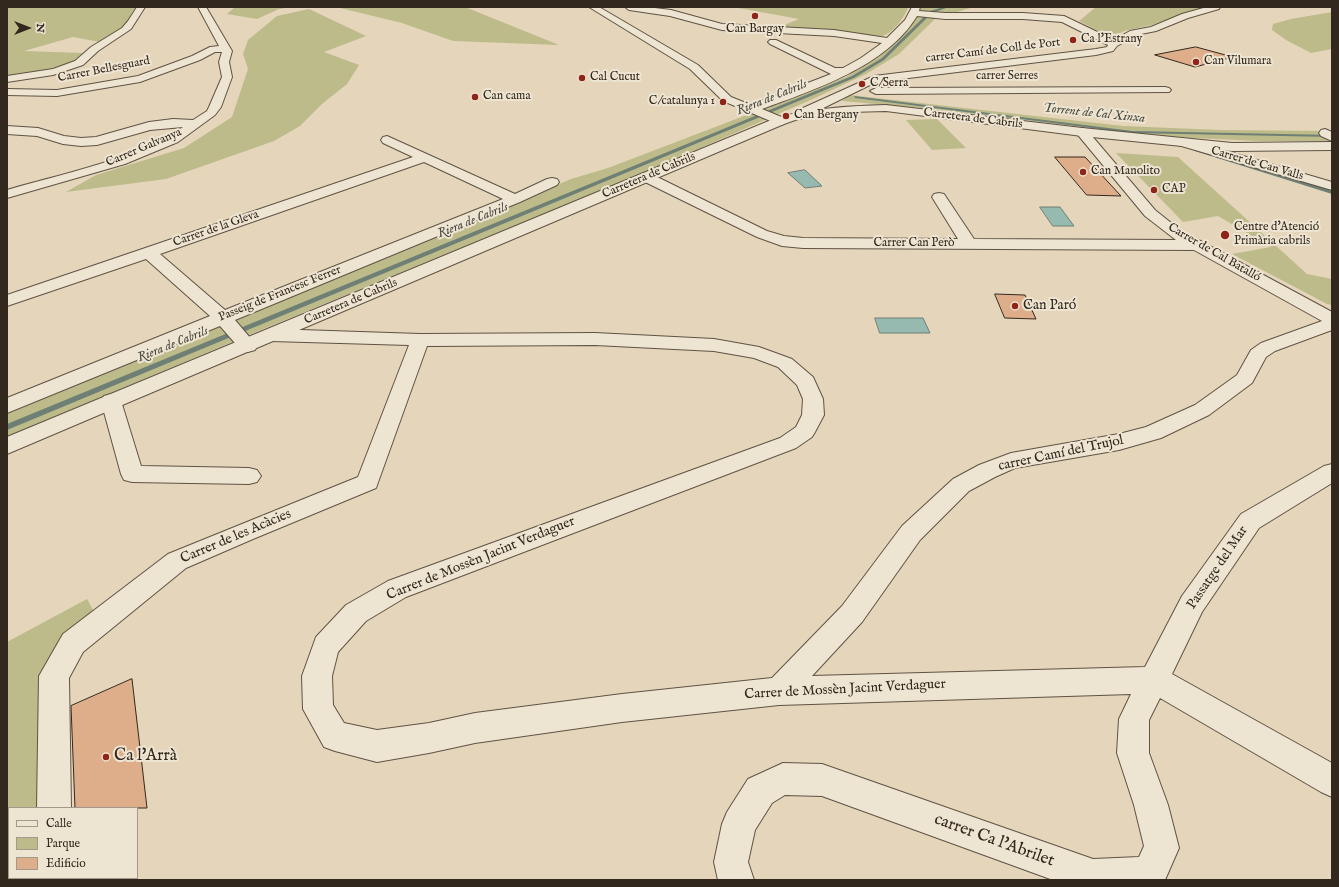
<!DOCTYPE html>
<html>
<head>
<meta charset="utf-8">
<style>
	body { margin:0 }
	#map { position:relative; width:1339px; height:887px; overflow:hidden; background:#e5d5ba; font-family:"IM FELL English",serif }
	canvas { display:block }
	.frame { position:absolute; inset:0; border:8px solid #32281d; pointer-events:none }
	.legend { position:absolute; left:8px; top:807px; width:130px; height:72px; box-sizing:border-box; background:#eee4d2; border:1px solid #a3998a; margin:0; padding:5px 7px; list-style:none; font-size:12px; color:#32281d }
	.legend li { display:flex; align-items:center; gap:8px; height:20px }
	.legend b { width:20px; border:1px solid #a3998a }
	.north { position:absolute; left:8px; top:8px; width:40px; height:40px; -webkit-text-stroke:3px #eee4d2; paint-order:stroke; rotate:90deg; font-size:11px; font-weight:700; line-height:16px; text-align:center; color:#32281d }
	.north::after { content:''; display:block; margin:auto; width:14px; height:18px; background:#32281d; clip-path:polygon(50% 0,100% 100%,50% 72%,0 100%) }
</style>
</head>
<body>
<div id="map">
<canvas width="1339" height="887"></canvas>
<div class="frame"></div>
<ul class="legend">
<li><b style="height:5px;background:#eee4d2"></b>Calle</li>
<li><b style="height:11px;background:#bdbb8a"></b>Parque</li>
<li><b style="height:11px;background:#deae8a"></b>Edificio</li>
</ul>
<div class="north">N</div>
</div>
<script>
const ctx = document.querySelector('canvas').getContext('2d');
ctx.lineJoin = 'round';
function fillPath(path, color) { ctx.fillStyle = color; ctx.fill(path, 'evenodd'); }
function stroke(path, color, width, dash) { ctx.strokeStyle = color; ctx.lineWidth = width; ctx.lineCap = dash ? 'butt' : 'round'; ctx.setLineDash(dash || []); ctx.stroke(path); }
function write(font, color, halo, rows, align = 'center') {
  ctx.font = font + ' "IM FELL English",serif'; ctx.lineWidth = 4; ctx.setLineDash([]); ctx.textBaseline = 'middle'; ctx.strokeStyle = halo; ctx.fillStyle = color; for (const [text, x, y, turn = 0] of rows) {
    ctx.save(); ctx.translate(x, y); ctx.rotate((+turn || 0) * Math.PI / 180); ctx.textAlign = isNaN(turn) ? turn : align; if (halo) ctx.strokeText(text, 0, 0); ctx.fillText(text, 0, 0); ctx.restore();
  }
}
const green = new Path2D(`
	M 7,7 L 136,7 C 131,12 131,15 128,21 C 123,31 108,37 100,42 L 73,37 L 24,51 L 83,53 L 70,64 L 35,73 L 7,77 Z
	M 235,7 L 292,7 L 279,9 L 257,19 L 227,14 Z
	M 336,7 L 465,7 L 559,45 L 453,41 L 402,23 Z
	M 733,7 L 908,7 C 906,16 892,34 882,36 C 867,38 851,31 836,30 C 817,28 797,29 777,28 L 799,19 Z
	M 921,7 L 974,7 L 936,18 L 899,54 L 866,74 L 815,98 L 650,170 L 251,334 L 7,437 L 7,414 L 571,179 L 608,168 L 846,77 L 865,64 L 916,16 Z
	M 1096,7 L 1203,7 L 1152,25 L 1124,31 L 1111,38 L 1079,21 Z
	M 309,9 L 366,36 L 324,52 L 359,65 L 347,84 L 322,104 L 300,126 L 274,141 L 166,179 L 66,192 L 96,175 L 184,148 L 232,117 L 248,69 L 243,54 L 248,40 L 277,16 Z
	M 1332,12 L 1332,49 L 1311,53 L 1286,40 L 1272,30 L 1273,24 L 1291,19 Z
	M 850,95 L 1123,126 L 1221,130 L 1332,131 L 1332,141 L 1260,141 L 1193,138 L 1129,133 L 934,109 L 842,101 Z
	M 937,119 L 966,148 L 932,150 L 906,120 Z
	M 1116,153 L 1178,157 L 1307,274 L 1332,279 L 1332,305 L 1327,304 L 1232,254 L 1271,247 L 1218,216 L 1183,222 Z
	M 87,599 L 96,615 L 57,646 L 38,808 L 9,808 L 9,826 L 7,826 L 7,642 Z`);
const water = new Path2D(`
	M 805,170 L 822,186 L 805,188 L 788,173 Z
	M 1040,207 L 1060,207 L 1074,226 L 1053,226 Z
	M 875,318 L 923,318 L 930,333 L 880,333 Z`);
const stream = new Path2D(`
	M 944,7 L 949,7 L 932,13 L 884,60 L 854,78 L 7,430 L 7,424 L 852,76 L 882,58 L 930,11 Z
	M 854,96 L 1132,131 L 1332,135 L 1332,137 L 1132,133 L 855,98 Z
	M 1195,149 L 1332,190 L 1332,194 L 1195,151 Z`);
const building = new Path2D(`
	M 1196,47 L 1233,57 L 1195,67 L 1155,55 Z
	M 1055,157 L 1085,157 L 1121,196 L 1087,195 Z
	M 995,294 L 1025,295 L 1036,319 L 1005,318 Z
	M 132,679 L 147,808 L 75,808 L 71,706 Z`);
const minor = new Path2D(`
	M 137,7 L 145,7 L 131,29 L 98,51 L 83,65 L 53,75 L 7,82 L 7,76 L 53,69 L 75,61 L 91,47 L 122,28 L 128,21 Z
	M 198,7 L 206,7 L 232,51 L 229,62 L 232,77 L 221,107 L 215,115 L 178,142 L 125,164 L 7,198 L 7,190 C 61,174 137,159 183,127 L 150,130 L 97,145 L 81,146 L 63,144 L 37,136 L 7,134 L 7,126 L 38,128 L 64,136 L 81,138 L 96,137 L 149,122 L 173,119 L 193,120 L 207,111 L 209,107 L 222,77 L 219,62 L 222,52 L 215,52 L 200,60 L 140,82 L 57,96 L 7,95 L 7,89 L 57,90 L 138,76 L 192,56 L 210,47 L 219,46 Z
	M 589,7 L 599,7 L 698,65 L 731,97 L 751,105 L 831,74 L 770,44 L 768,42 L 770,40 L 776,40 L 835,68 L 843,68 L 861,58 L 882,43 L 834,36 L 722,30 L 670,16 L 629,10 L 625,7 L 647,7 L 671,10 L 722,24 L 834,30 L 887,38 L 905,20 L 912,7 L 920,7 L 919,11 L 945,13 L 1023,13 L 1064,16 L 1114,40 L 1130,31 L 1151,27 L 1182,14 L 1207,7 L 1220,7 L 1219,9 L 1188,18 L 1156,31 L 1136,35 L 1117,46 L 1113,51 L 1096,55 L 876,82 L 801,119 L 793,119 L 791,116 L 803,108 L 874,76 L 1096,49 L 1107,47 L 1108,45 L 1062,22 L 1023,19 L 945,19 L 917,16 C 887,66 814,90 762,109 L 784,118 L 786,121 L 784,124 L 780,125 L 723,101 L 690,69 Z
	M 1165,87 L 1169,88 L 1171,90 L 1169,92 L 876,94 L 870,91 L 876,88 Z
	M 1082,128 L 1086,129 L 1155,210 L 1180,230 L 1332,312 L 1332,330 L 1275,351 L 1266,357 L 1252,383 L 1209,415 L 1161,438 L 1119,450 L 1015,468 L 995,477 L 969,491 L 920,540 L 862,622 L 812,676 L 1145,667 L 1182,596 L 1241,514 L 1324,466 L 1332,464 L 1332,483 L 1259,528 L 1202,612 L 1172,674 L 1332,763 L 1332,797 L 1321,792 L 1160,698 L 1149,720 L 1149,753 L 1168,805 L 1179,848 L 1165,880 L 1053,880 L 822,796 L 785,795 L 772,803 L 755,830 L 748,862 L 754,880 L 718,880 L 714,862 L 722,824 L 727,812 L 748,779 L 783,763 L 822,764 L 1093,859 L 1139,857 L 1144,846 L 1134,805 L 1117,753 L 1119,719 L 1131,694 L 779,705 L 622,722 L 475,743 L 429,753 L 377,762 L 335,751 L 324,747 L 303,709 L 302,676 L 316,637 L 346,605 L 388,581 L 780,438 L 796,427 L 802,415 L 803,399 L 797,385 L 778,367 L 754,358 L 714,351 L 595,345 L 427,346 L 376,488 L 253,539 L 186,568 L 83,652 L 69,678 L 71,808 L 37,808 L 39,676 L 63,634 L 168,554 L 358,477 L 409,345 L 271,341 L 264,339 L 262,335 L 264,331 L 271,329 L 420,334 L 595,333 L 714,339 L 759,347 L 792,359 L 813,377 L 823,399 L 824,415 L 815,432 L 812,437 L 796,448 L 406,597 L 366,621 L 338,652 L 332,676 L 333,705 L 344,723 L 377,730 L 429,723 L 475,713 L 622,694 L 772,678 L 842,606 L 902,526 L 953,479 L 979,465 L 1011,453 L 1119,434 L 1146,427 L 1195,405 L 1237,375 L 1251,350 L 1261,343 L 1322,321 L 1194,250 L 803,248 L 782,246 L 757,237 L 641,180 L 639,177 L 641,174 L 646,173 L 651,174 L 767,231 L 784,236 L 803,238 L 958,239 L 932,197 L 934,194 L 939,193 L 944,194 L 974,239 L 1176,240 L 1145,216 L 1078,135 L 1076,132 L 1078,129 Z
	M 1325,129 L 1332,132 L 1332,141 L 1321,136 L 1319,133 L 1321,130 Z
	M 387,136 L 515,194 L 547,179 L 552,178 L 557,179 L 559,182 L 557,185 L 520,202 L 235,320 L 257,346 L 255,350 L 248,352 L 241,350 L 220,326 L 7,413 L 7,398 L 210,316 L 146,259 L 7,306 L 7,295 L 413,157 L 383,143 L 381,140 L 383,137 ZM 424,162 L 503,199 L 225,310 L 160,254 Z
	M 1182,138 L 1332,182 L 1332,190 L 1178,145 L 1176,142 L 1178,139 Z
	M 111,394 L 118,396 L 121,401 L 141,466 L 249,468 L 257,470 L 261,476 L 257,482 L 249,484 L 132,482 L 124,480 L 121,474 L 101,401 L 104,396 Z
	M 35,878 L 71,878 L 71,880 L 35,880 Z`);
const tertiary = new Path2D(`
	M 886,105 L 1082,128 L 1232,143 L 1332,142 L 1332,150 L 1232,151 L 1082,136 L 886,111 L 850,112 L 798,119 L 784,124 L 7,454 L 7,437 L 776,118 C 812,108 849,106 886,105 Z`);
const markers = [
	[755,16,4,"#8f2418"],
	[1073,40,4,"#8f2418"],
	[1196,62,4,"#8f2418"],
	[582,78,4,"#8f2418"],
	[862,84,4,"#8f2418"],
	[475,97,4,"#8f2418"],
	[723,102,4,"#8f2418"],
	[786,116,4,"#8f2418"],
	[1083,172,4,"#8f2418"],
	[1154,190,4,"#8f2418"],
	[1225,235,5,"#8f2418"],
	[1015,306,4,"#8f2418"],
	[106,757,4,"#8f2418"]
];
const farPoinames = [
	["Can Bargay",755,30,"center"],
	["Ca l'Estrany",1081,40],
	["Can Vilumara",1204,62],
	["Cal Cucut",590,78],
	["C/Serra",870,84],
	["Can cama",483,97],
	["C/catalunya 1",715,102,"right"],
	["Can Bergany",794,116],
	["Can Manolito",1091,172],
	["CAP",1162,190],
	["Centre d'Atenció",1234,228],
	["Primària cabrils",1234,242]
];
const farStreetnames = [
	["carrer Camí de Coll de Port",993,51,-7],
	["Carrer Bellesguard",104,70,-11],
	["carrer Serres",1007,77],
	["Carretera de Cabrils",973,119,7],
	["Carrer Galvanya",144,148,-23],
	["Carrer de Can Valls",1257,164,16],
	["Carretera de Cabrils",649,176,-23],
	["Carrer de la Gleva",216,229,-19],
	["Carrer Can Però",914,244],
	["Carrer de Cal Batalló",1214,253,30],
	["Passeig de Francesc Ferrer",280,294,-22],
	["Carretera de Cabrils",351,302,-23]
];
const farWaternames = [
	["Riera de Cabrils",772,98,-22],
	["Torrent de Cal Xinxa",1094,114,6],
	["Riera de Cabrils",473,221,-22],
	["Riera de Cabrils",173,345,-22]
];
const poiNames = [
	["Can Paró",1023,306]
];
const streetNames = [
	["carrer Camí del Trujol",1061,454,-12],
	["Carrer de les Acàcies",236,537,-23],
	["Carrer de Mossèn Jacint Verdaguer",481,559,-22],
	["Passatge del Mar",1218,568,-56],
	["Carrer de Mossèn Jacint Verdaguer",845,690,-3]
];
const nearPoinames = [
	["Ca l'Arrà",114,757]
];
const nearStreetnames = [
	["carrer Ca l'Abrilet",994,841,20]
];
fillPath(green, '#bdbb8a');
fillPath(water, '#96b9b0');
stroke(water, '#6e7f75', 1);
fillPath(stream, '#6e7f75');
fillPath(building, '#deae8a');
stroke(building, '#32281d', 1);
stroke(minor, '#5f5344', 2);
stroke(tertiary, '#5f5344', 2);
fillPath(minor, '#eee4d2');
fillPath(tertiary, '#eee4d2');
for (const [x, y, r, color] of markers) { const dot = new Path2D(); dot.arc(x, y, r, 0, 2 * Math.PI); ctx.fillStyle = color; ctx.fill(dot); stroke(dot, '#eee4d2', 1.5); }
write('12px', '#32281d', '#eee4d2', farPoinames, 'left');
write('12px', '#32281d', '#eee4d2', farStreetnames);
write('italic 13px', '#4b4c42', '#eee4d2', farWaternames);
write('14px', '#32281d', '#eee4d2', poiNames, 'left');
write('14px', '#32281d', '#eee4d2', streetNames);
write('17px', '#32281d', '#eee4d2', nearPoinames, 'left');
write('17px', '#32281d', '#eee4d2', nearStreetnames);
</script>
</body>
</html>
